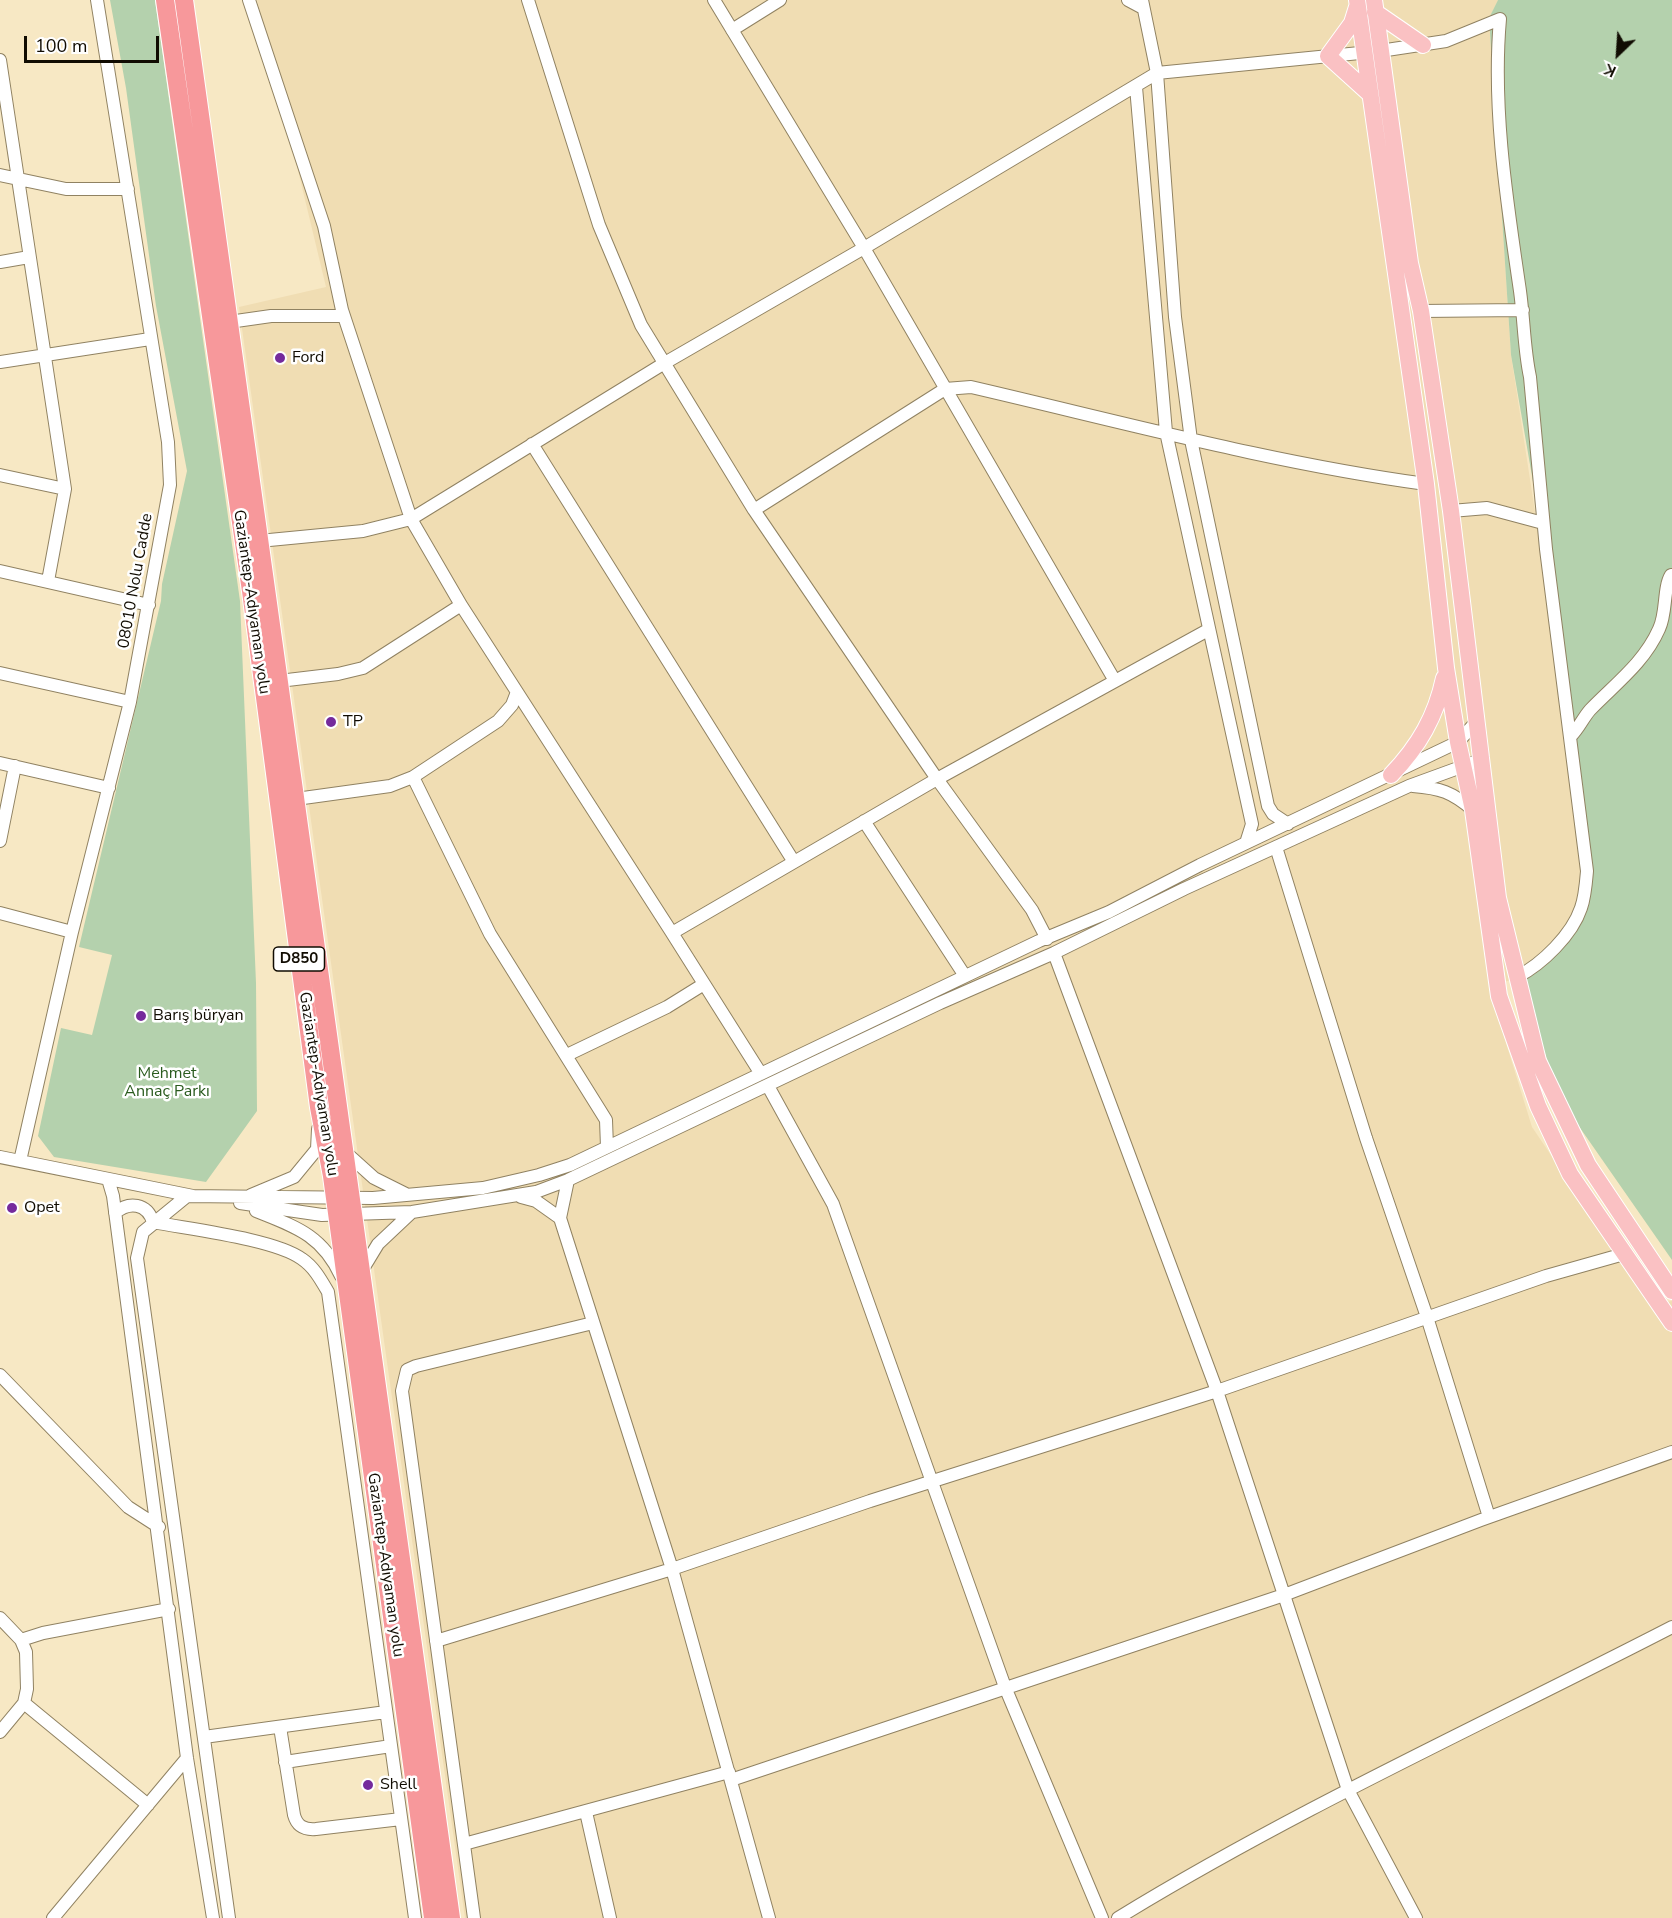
<!DOCTYPE html>
<html>
<head>
<meta charset="utf-8">
<style>
	body { margin:0 }
	#map { position:relative; width:1672px; height:1918px; overflow:hidden; background:#f7e8c4; font-family:"Nunito Sans",sans-serif }
	canvas { display:block }
	.north { position:absolute; left:1588px; top:24px; width:60px; height:60px; -webkit-text-stroke:4px #fff; paint-order:stroke; rotate:205deg; font-size:16px; font-weight:700; line-height:24px; text-align:center; color:#110c02 }
	.north::after { content:''; display:block; margin:auto; width:21px; height:27px; background:#110c02; clip-path:polygon(50% 0,100% 100%,50% 72%,0 100%) }
	.scale { position:absolute; left:24px; top:36px; width:135px; height:27px; box-sizing:border-box; border:3px solid #110c02; border-top:0; padding-left:8px; font-size:18px; line-height:21px; white-space:nowrap; color:#110c02; -webkit-text-stroke:4px #fff; paint-order:stroke }
</style>
</head>
<body>
<div id="map">
<canvas width="1672" height="1918"></canvas>
<div class="north">K</div>
<div class="scale">100 m</div>
</div>
<script>
const ctx = document.querySelector('canvas').getContext('2d');
ctx.lineJoin = 'round';
function fillPath(path, color) { ctx.fillStyle = color; ctx.fill(path, 'evenodd'); }
function stroke(path, color, width, dash) { ctx.strokeStyle = color; ctx.lineWidth = width; ctx.lineCap = dash ? 'butt' : 'round'; ctx.setLineDash(dash || []); ctx.stroke(path); }
function write(font, color, halo, rows, align = 'center') {
  ctx.font = font + ' "Nunito Sans",sans-serif'; ctx.lineWidth = 5; ctx.setLineDash([]); ctx.textBaseline = 'middle'; ctx.strokeStyle = halo; ctx.fillStyle = color; for (const [text, x, y, turn = 0] of rows) {
    ctx.save(); ctx.translate(x, y); ctx.rotate((+turn || 0) * Math.PI / 180); ctx.textAlign = isNaN(turn) ? turn : align; if (halo) ctx.strokeText(text, 0, 0); ctx.fillText(text, 0, 0); ctx.restore();
  }
}
const built = new Path2D(`
	M 257,0 L 1498,0 L 1489,18 L 1511,355 L 1590,872 L 1571,929 L 1518,977 L 1489,988 L 1532,1127 L 1652,1305 L 1672,1301 L 1672,1918 L 465,1918 L 239,307 L 326,287 Z`);
const green = new Path2D(`
	M 110,0 L 155,0 L 240,601 L 256,983 L 257,1111 L 206,1182 L 54,1157 L 38,1136 L 61,1028 L 92,1035 L 112,955 L 79,947 L 161,601 L 162,584 L 187,471 L 156,306 L 126,88 Z
	M 1498,0 L 1672,0 L 1672,1260 L 1562,1102 L 1518,977 L 1571,929 L 1590,872 L 1562,649 L 1511,355 L 1489,18 Z`);
const minor = new Path2D(`
	M 249,0 L 324,226 L 342,310 L 411,519 L 461,605 L 517,692 L 512,705 L 498,721 L 413,777 L 390,786 L 296,799
	M 528,0 L 599,225 L 641,325 L 754,510 L 937,779 L 1032,910 L 1047,939
	M 714,0 L 864,248 L 1115,681
	M 1128,0 L 1143,8
	M 1142,0 L 1157,73 L 1175,317 L 1191,440 L 1268,806 L 1273,814 L 1288,824
	M 732,30 L 780,0
	M 0,60 L 65,489 L 48,581
	M 1136,87 L 1166,432 L 1252,824 L 1246,843
	M 0,175 L 66,189 L 128,189
	M 0,262 L 29,257
	M 1421,311 L 1523,310
	M 229,322 L 271,316 L 343,316
	M 0,362 L 150,339
	M 532,444 L 794,862
	M 0,475 L 65,489
	M 754,510 L 945,389 L 971,387 C 1122,422 1272,463 1426,484
	M 1451,511 L 1487,508 L 1543,523
	M 259,541 L 363,531 L 411,519 L 663,364 L 864,248 L 1157,73 L 1380,51 L 1446,41 L 1500,19 C 1492,109 1507,202 1520,291 C 1524,320 1524,349 1530,377 L 1546,549 L 1587,871 C 1586,883 1585,897 1581,908 C 1572,935 1542,964 1517,977
	M 0,571 L 149,605
	M 0,673 L 130,702
	M 279,681 L 338,674 L 363,668 L 461,605
	M 517,692 L 672,933 L 937,779 L 1208,630
	M 1571,736 C 1579,728 1583,718 1590,710 C 1615,684 1644,663 1659,629 C 1667,613 1663,588 1671,575
	M 0,763 L 109,788
	M 413,777 L 490,934 L 606,1120 L 607,1147
	M 1413,786 C 1440,788 1452,792 1473,810
	M 864,821 L 965,976
	M 0,841 L 15,766
	M 1276,847 L 1366,1138 L 1427,1317 L 1489,1517
	M 0,913 L 72,932
	M 672,933 L 761,1074
	M 1054,953 L 1217,1391 L 1348,1790 L 1416,1918
	M 567,1055 L 667,1007 L 704,984
	M 768,1086 L 833,1204 L 1005,1687 L 1102,1918
	M 344,1151 L 374,1178 L 406,1194
	M 0,1157 L 193,1196
	M 20,1161 L 72,932 L 130,702 L 170,485 L 168,442 L 97,0
	M 108,1179 L 113,1196 L 187,1758 L 213,1918
	M 568,1180 L 560,1218 L 672,1569 L 769,1918
	M 251,1195 L 294,1177 L 317,1149 L 318,1129
	M 521,1197 L 536,1201 L 560,1218
	M 240,1203 L 322,1215 L 412,1212 L 536,1192 L 568,1180 L 940,1003 L 1054,953 L 1184,889 L 1409,786 L 1483,759
	M 256,1211 C 296,1227 322,1235 341,1276
	M 115,1213 C 129,1201 147,1203 153,1222
	M 153,1222 C 188,1229 275,1239 302,1259 C 314,1267 321,1280 328,1292 L 415,1918
	M 361,1272 L 378,1244 L 412,1212
	M 0,1375 L 128,1507 L 159,1527
	M 0,1618 L 21,1640 L 26,1652 L 27,1689 L 24,1703 L 0,1732
	M 21,1640 L 43,1633 L 169,1609
	M 436,1641 L 672,1569 L 870,1501 L 1217,1391 L 1546,1276 L 1624,1254
	M 24,1703 L 148,1805
	M 280,1727 L 294,1815 C 297,1826 304,1830 316,1829 L 401,1819
	M 204,1737 L 386,1712
	M 285,1762 L 391,1746
	M 731,1780 L 1284,1595 L 1481,1520 L 1672,1452
	M 586,1812 L 610,1918
	M 464,1844 L 729,1772
	M 53,1918 L 187,1758
	M 229,1918 L 137,1258 L 143,1232 L 187,1196 L 373,1198 L 483,1188 L 539,1175 L 570,1165 L 1039,941 L 1109,912 L 1200,865 L 1458,742 L 1477,721
	M 474,1918 L 402,1391 L 407,1370 L 416,1366 L 593,1323
	M 1118,1918 C 1296,1809 1486,1723 1672,1627`);
const major = new Path2D(`
	M 1357,0 L 1426,484 L 1446,668 L 1458,742 L 1473,810 L 1499,996 L 1538,1106 L 1570,1174 L 1672,1323
	M 1374,0 L 1410,263 L 1421,311 L 1451,511 L 1498,898 L 1538,1061 L 1588,1165 L 1672,1291
	M 1357,7 L 1352,23 L 1328,56 L 1370,94
	M 1375,12 L 1423,45
	M 1391,775 C 1419,746 1436,716 1444,678`);
const highway = new Path2D(`
	M 165,0 L 251,591 L 319,1107 L 332,1176 L 433,1918
	M 184,0 L 451,1918`);
const markers = [
	[280,358,6,"#752a9c"],
	[331,722,6,"#752a9c"],
	[141,1016,6,"#752a9c"],
	[12,1208,6,"#752a9c"],
	[368,1785,6,"#752a9c"]
];
const shields = [
	[299,959,51]
];
const shieldNames = [
	["D850",299,959]
];
const poiNames = [
	["Ford",292,358],
	["TP",343,722],
	["Barış büryan",153,1016],
	["Opet",24,1208],
	["Shell",380,1785]
];
const streetNames = [
	["08010 Nolu Cadde",136,581,-80],
	["Gaziantep-Adıyaman yolu",251,602,82],
	["Gaziantep-Adıyaman yolu",318,1084,81],
	["Gaziantep-Adıyaman yolu",385,1565,82]
];
const parkNames = [
	["Mehmet",167,1074],
	["Annaç Parkı",167,1092]
];
fillPath(built, '#f0ddb3');
fillPath(green, '#b4d1ad');
stroke(minor, '#908262', 14);
stroke(major, '#fff', 18);
stroke(highway, '#fff', 20);
stroke(minor, '#fff', 12);
stroke(major, '#fac1c3', 16);
stroke(highway, '#f7989b', 18);
for (const [x, y, r, color] of markers) { const dot = new Path2D(); dot.arc(x, y, r, 0, 2 * Math.PI); ctx.fillStyle = color; ctx.fill(dot); stroke(dot, '#fff', 2); }
for (const [x, y, w] of shields) { const box = new Path2D(); box.roundRect(x - w / 2, y - 12, w, 24, 4.5); ctx.fillStyle = '#fff'; ctx.fill(box); stroke(box, '#110c02', 1.5); }
write('bold 15px', '#110c02', null, shieldNames);
write('16px', '#110c02', '#fff', poiNames, 'left');
write('16px', '#110c02', '#fff', streetNames);
write('16px', '#2a5b1e', '#fff', parkNames);
</script>
</body>
</html>
